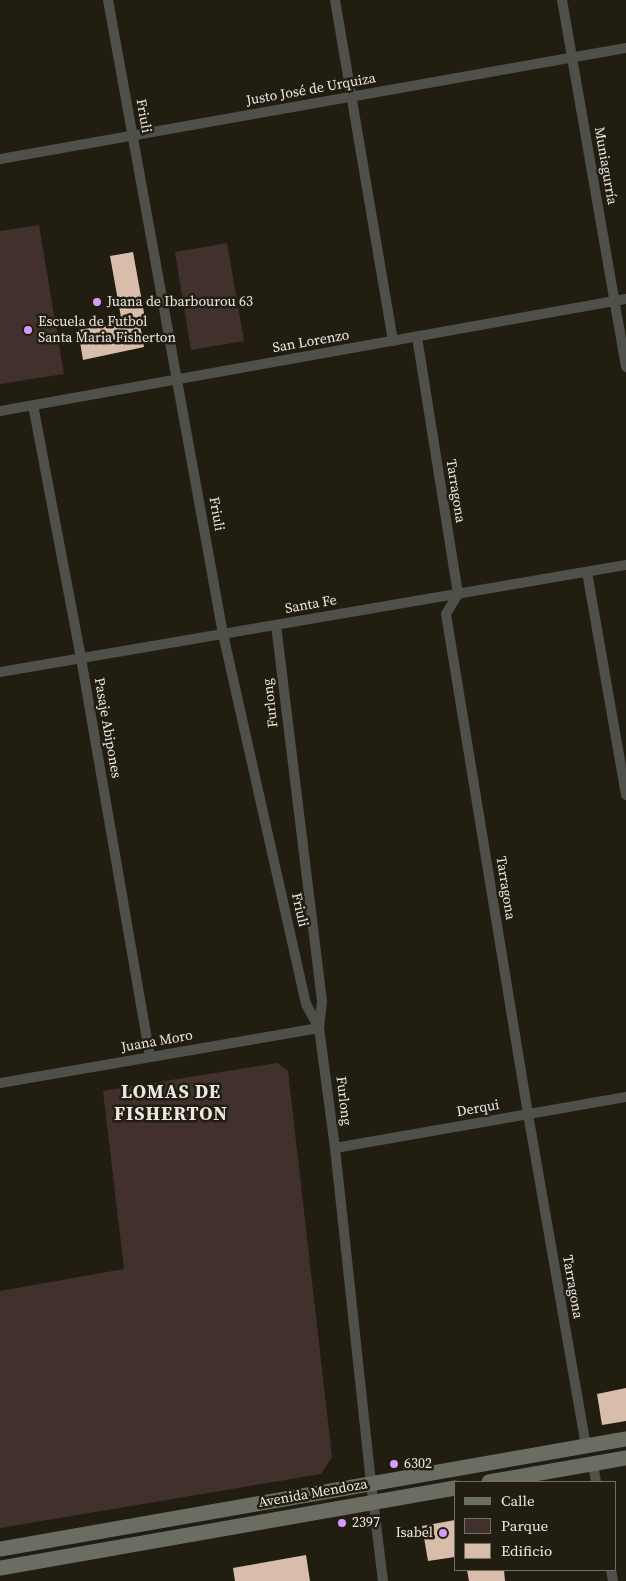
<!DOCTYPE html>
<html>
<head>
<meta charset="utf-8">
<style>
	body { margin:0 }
	#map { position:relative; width:626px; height:1581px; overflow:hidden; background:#221d11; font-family:"Source Serif 4",serif }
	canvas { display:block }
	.legend { position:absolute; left:454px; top:1481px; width:162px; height:90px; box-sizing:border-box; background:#221d11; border:1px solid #736f65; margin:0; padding:6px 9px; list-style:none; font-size:15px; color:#ede9e2 }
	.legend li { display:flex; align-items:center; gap:10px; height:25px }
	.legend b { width:25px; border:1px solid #736f65 }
</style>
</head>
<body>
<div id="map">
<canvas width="626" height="1581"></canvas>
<ul class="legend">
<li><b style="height:6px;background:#6b6d63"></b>Calle</li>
<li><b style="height:14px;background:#42302d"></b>Parque</li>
<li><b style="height:14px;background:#d8beaa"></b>Edificio</li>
</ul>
</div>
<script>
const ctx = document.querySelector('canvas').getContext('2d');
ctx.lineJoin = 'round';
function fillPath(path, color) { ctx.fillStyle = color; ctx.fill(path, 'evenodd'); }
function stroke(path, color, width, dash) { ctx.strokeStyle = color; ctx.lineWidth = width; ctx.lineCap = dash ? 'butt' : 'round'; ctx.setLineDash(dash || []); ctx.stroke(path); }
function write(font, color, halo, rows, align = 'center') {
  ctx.font = font + ' "Source Serif 4",serif'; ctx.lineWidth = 5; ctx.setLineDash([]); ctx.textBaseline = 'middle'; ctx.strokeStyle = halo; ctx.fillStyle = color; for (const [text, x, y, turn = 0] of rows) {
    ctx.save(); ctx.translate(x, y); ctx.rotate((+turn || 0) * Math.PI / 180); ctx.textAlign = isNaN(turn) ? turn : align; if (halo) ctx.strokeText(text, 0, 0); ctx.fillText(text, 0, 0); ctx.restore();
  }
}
const green = new Path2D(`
	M 39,225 L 64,374 L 0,384 L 0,231 Z
	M 227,243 L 244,341 L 191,350 L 175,252 Z
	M 277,1063 L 288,1071 L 332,1457 L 321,1474 L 0,1528 L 0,1291 L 124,1269 L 103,1091 Z`);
const building = new Path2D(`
	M 133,252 L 146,324 L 140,325 L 144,347 L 83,360 L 78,330 L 122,323 L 110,256 Z
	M 626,1388 L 626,1421 L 602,1425 L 597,1394 Z
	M 455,1520 L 455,1557 L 428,1561 L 422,1526 Z
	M 306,1555 L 310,1581 L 235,1581 L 233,1568 Z
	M 467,1570 L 504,1570 L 505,1581 L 469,1581 Z`);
const street = new Path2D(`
	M 108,0 L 223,634 L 306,1004 L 319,1028
	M 335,0 L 393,341
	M 562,0 L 626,367
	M 0,159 L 626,48
	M 417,337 L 458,594 L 446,614 L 528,1114 L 586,1446
	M 33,405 L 81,658 L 150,1057
	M 0,411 L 626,299
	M 587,572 L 626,795
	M 276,625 L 322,1001 L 319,1028 L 335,1148 L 371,1483 L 383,1581
	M 0,672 L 626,565
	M 0,1083 L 319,1028
	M 335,1148 L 626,1097
	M 593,1464 L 596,1482
	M 611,1570 L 613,1581`);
const secondary = new Path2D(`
	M 489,1482 L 626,1458
	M 0,1549 L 626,1439
	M 0,1568 L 455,1488`);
const markers = [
	[97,302,5,"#d59cfb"],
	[28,330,5,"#d59cfb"],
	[394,1464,5,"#d59cfb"],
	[342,1523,5,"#d59cfb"],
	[443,1533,5,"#d59cfb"]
];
const streetNames = [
	["Justo José de Urquiza",311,90,-10],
	["Friuli",143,116,80],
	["Muniagurría",605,166,80],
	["San Lorenzo",311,342,-10],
	["Tarragona",455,491,81],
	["Friuli",216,514,80],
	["Santa Fe",311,605,-10],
	["Furlong",271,703,-97],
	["Pasaje Abipones",107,728,80],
	["Tarragona",505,888,81],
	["Friuli",299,910,77],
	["Juana Moro",157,1042,-10],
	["Furlong",343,1101,83],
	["Derqui",478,1109,-10],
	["Tarragona",572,1287,80],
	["Avenida Mendoza",313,1494,-10]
];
const poiNames = [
	["Juana de Ibarbourou 63",107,302],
	["Escuela de Futbol",38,322],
	["Santa Maria Fisherton",38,338],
	["6302",404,1464],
	["2397",352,1523],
	["Isabel",433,1533,"right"]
];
const districtNames = [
	["LOMAS DE",171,1093],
	["FISHERTON",171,1115]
];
fillPath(green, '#42302d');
fillPath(building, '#d8beaa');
stroke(street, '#4f504a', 10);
stroke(secondary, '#6b6d63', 15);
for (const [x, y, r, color] of markers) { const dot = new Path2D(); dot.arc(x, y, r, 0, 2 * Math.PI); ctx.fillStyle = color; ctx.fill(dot); stroke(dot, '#221d11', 2); }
write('14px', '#ede9e2', '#221d11', streetNames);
write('14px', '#ede9e2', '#221d11', poiNames, 'left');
ctx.letterSpacing = '1px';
write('bold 19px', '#ede9e2', '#221d11', districtNames);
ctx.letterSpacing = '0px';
</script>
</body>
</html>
